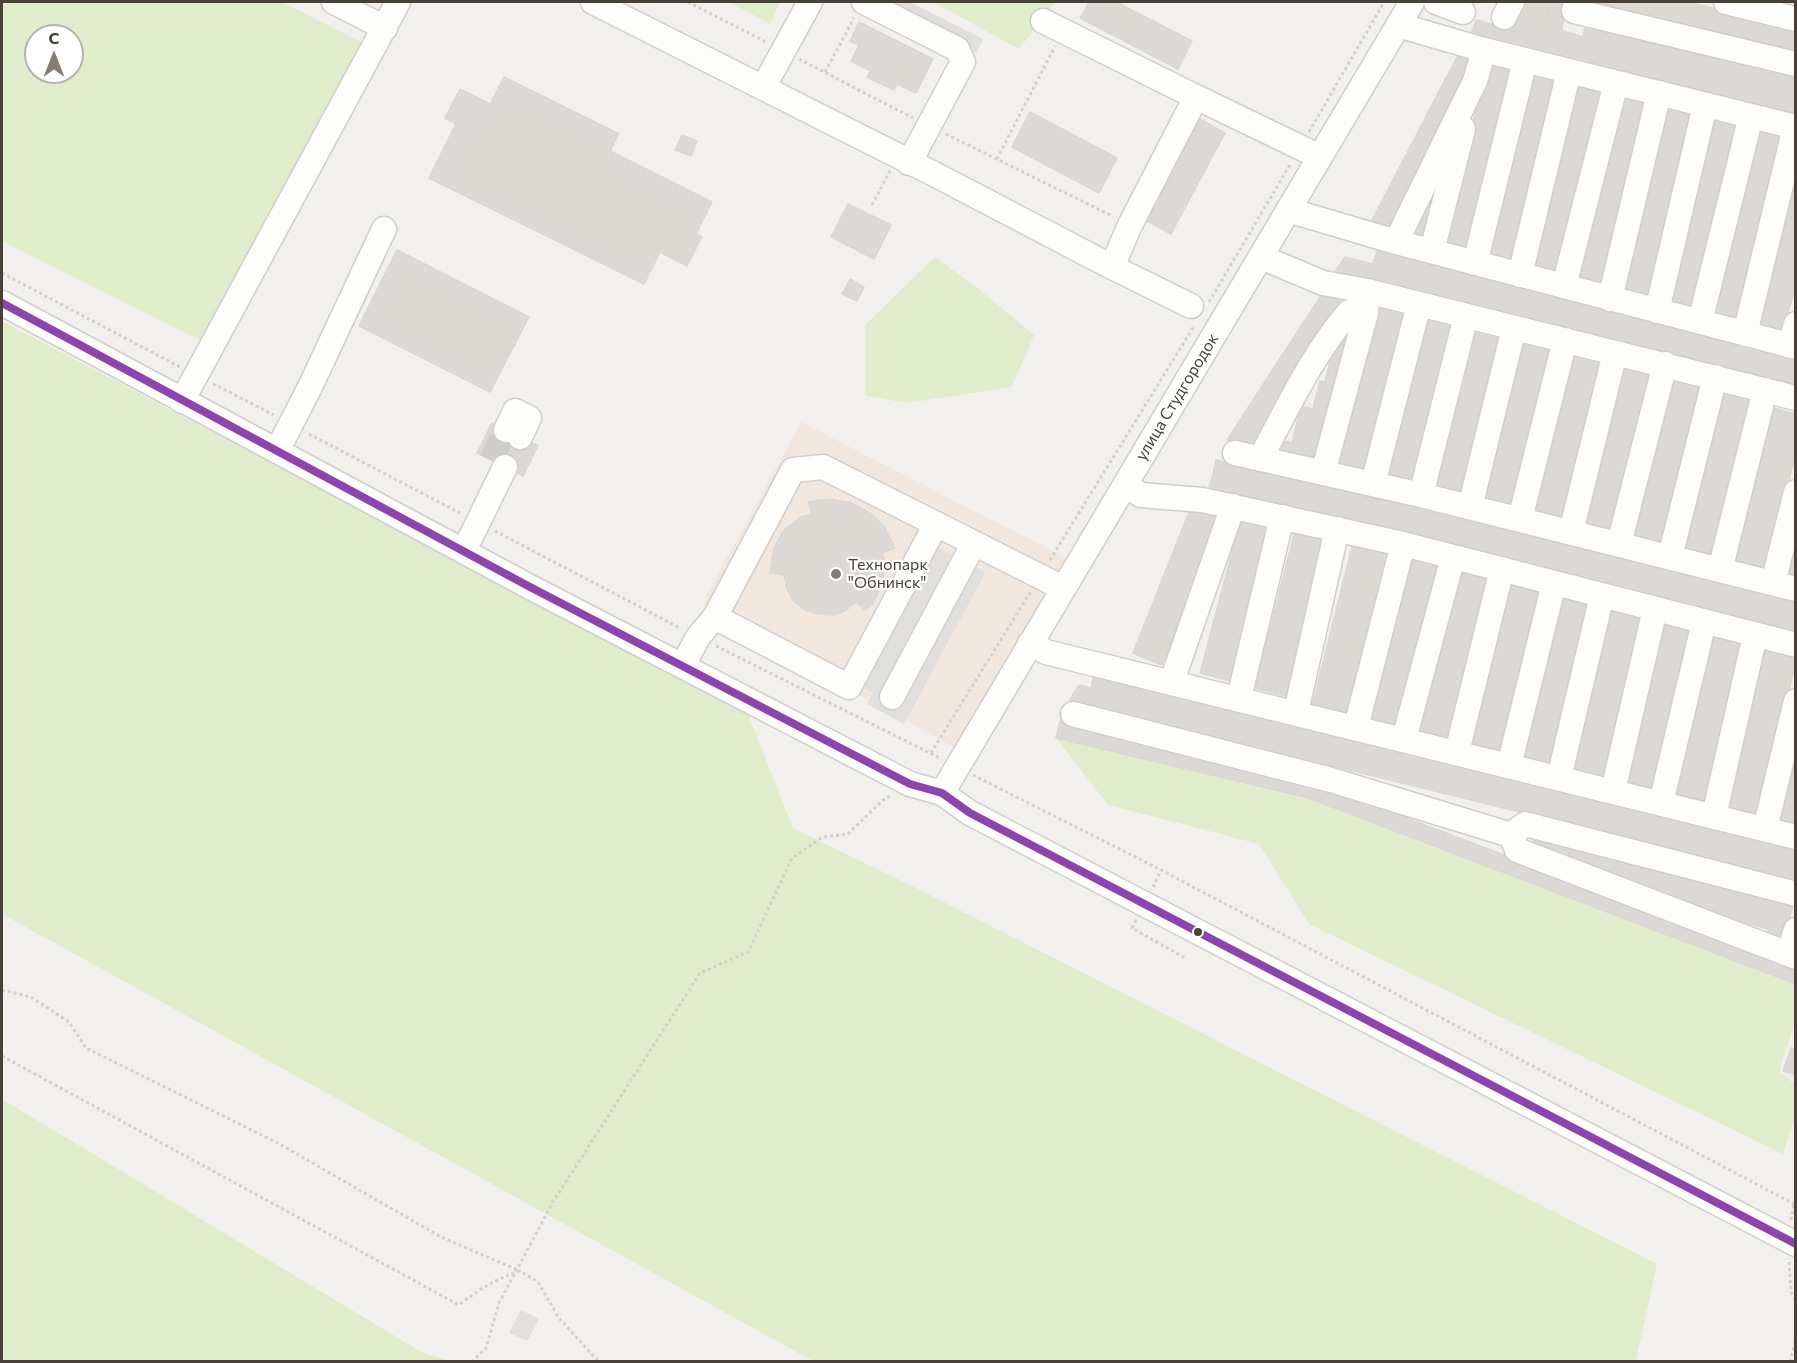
<!DOCTYPE html>
<html>
<head>
<meta charset="utf-8">
<style>
	body { margin:0 }
	#map { position:relative; width:1797px; height:1363px; overflow:hidden; background:#f2f0ec; font-family:Commissioner,sans-serif }
	canvas { display:block }
	.frame { position:absolute; inset:0; border:3px solid #484138; pointer-events:none }
	.north { position:absolute; left:24px; top:24px; width:60px; height:60px; box-sizing:border-box; background:#fff; border:2px solid #b6b3af; border-radius:50%; rotate:0deg; font-size:16px; font-weight:700; line-height:24px; text-align:center; color:#484138 }
	.north::after { content:''; display:block; margin:auto; width:21px; height:27px; background:#847e77; clip-path:polygon(50% 0,100% 100%,50% 72%,0 100%) }
</style>
</head>
<body>
<div id="map">
<canvas width="1797" height="1363"></canvas>
<div class="frame"></div>
<div class="north">С</div>
</div>
<script>
const ctx = document.querySelector('canvas').getContext('2d');
ctx.lineJoin = 'round';
function fillPath(path, color) { ctx.fillStyle = color; ctx.fill(path, 'evenodd'); }
function stroke(path, color, width, dash) { ctx.strokeStyle = color; ctx.lineWidth = width; ctx.lineCap = dash ? 'butt' : 'round'; ctx.setLineDash(dash || []); ctx.stroke(path); }
function write(font, color, halo, rows, align = 'center') {
  ctx.font = font + ' Commissioner,sans-serif'; ctx.lineWidth = 4.5; ctx.setLineDash([]); ctx.textBaseline = 'middle'; ctx.strokeStyle = halo; ctx.fillStyle = color; for (const [text, x, y, turn = 0] of rows) {
    ctx.save(); ctx.translate(x, y); ctx.rotate((+turn || 0) * Math.PI / 180); ctx.textAlign = isNaN(turn) ? turn : align; if (halo) ctx.strokeText(text, 0, 0); ctx.fillText(text, 0, 0); ctx.restore();
  }
}
const commercial = new Path2D(`
	M 801,422 L 1070,560 L 955,748 L 705,611 L 707,594 Z`);
const industrial = new Path2D(`
	M 521,1310 L 539,1319 L 527,1341 L 509,1333 Z`);
const green = new Path2D(`
	M 2,2 L 282,2 L 361,42 L 232,295 L 200,340 L 2,241 ZM 36,36 L 72,36 L 72,72 L 36,72 Z
	M 729,2 L 780,2 L 770,24 Z
	M 933,2 L 1055,2 L 1019,49 Z
	M 935,257 L 981,291 L 1034,335 L 1012,387 L 907,403 L 865,396 L 865,325 Z
	M 2,321 L 748,714 L 793,828 L 920,890 L 1657,1264 L 1636,1361 L 813,1361 L 2,914 Z
	M 1056,738 L 1308,799 L 1795,984 L 1795,1022 L 1779,1072 L 1795,1084 L 1795,1117 L 1783,1154 L 1309,924 L 1259,844 L 1108,805 Z
	M 2,1099 L 423,1353 L 450,1361 L 2,1361 Z`);
const parking = new Path2D(`
	M 875,2 L 910,2 L 983,39 L 976,53 Z
	M 937,547 L 985,573 L 904,724 L 867,704 L 873,693 L 861,687 Z`);
const building = new Path2D(`
	M 1089,2 L 1116,2 L 1192,41 L 1178,69 L 1080,18 Z
	M 1520,2 L 1551,2 L 1541,37 L 1510,30 Z
	M 1551,2 L 1569,2 L 1561,30 L 1583,37 L 1580,49 L 1541,37 Z
	M 1585,2 L 1687,2 L 1796,27 L 1796,59 Z
	M 1476,20 L 1580,49 L 1796,102 L 1796,120 L 1469,40 Z
	M 859,22 L 933,59 L 916,93 L 897,84 L 894,90 L 867,77 L 871,71 L 851,61 L 859,45 L 850,41 Z
	M 1585,27 L 1796,79 L 1796,102 L 1580,49 Z
	M 1459,53 L 1474,61 L 1390,235 L 1370,224 Z
	M 1488,62 L 1517,70 L 1471,253 L 1441,246 Z
	M 1532,72 L 1561,80 L 1515,263 L 1485,256 Z
	M 504,77 L 619,134 L 610,151 L 712,202 L 696,234 L 702,237 L 687,266 L 660,252 L 644,284 L 429,178 L 456,124 L 445,118 L 460,89 L 490,104 Z
	M 1575,84 L 1605,91 L 1558,274 L 1529,267 Z
	M 1621,96 L 1650,103 L 1604,287 L 1574,279 Z
	M 1665,107 L 1694,115 L 1648,298 L 1619,291 Z
	M 1030,112 L 1117,158 L 1099,193 L 1012,147 Z
	M 1194,116 L 1225,133 L 1171,234 L 1140,217 Z
	M 1712,120 L 1741,127 L 1694,310 L 1665,303 Z
	M 1757,129 L 1786,136 L 1739,320 L 1710,313 Z
	M 682,135 L 697,141 L 691,156 L 675,150 Z
	M 1796,162 L 1796,284 L 1783,331 L 1754,324 Z
	M 1429,192 L 1441,195 L 1429,246 L 1410,242 L 1419,207 Z
	M 848,204 L 891,225 L 874,259 L 831,237 Z
	M 397,250 L 529,317 L 490,392 L 359,326 Z
	M 1377,250 L 1796,356 L 1796,371 L 1373,264 Z
	M 1345,257 L 1796,371 L 1796,387 L 1335,272 Z
	M 850,279 L 864,287 L 857,301 L 842,294 Z
	M 1324,291 L 1344,304 L 1252,446 L 1227,440 Z
	M 1379,304 L 1411,312 L 1370,476 L 1338,468 Z
	M 1423,319 L 1456,327 L 1416,487 L 1383,479 Z
	M 1471,332 L 1505,340 L 1466,498 L 1432,489 Z
	M 1336,336 L 1352,340 L 1321,463 L 1278,452 L 1281,440 L 1292,443 L 1301,406 L 1313,409 L 1320,381 L 1325,382 Z
	M 1522,341 L 1552,349 L 1513,507 L 1482,500 Z
	M 1572,354 L 1605,362 L 1566,519 L 1533,511 Z
	M 1622,368 L 1654,376 L 1615,533 L 1583,525 Z
	M 1674,381 L 1703,388 L 1664,546 L 1634,539 Z
	M 1724,393 L 1755,400 L 1715,558 L 1685,551 Z
	M 1774,408 L 1796,414 L 1796,452 L 1766,572 L 1735,564 Z
	M 492,423 L 538,446 L 523,476 L 477,453 Z
	M 1216,460 L 1796,601 L 1796,617 L 1213,474 Z
	M 1213,474 L 1796,617 L 1796,633 L 1209,488 Z
	M 830,499 L 851,503 L 870,513 L 885,528 L 895,548 L 882,553 L 885,563 L 882,585 L 872,605 L 865,610 L 856,602 L 845,611 L 832,615 L 818,614 L 805,610 L 794,601 L 787,589 L 784,575 L 770,573 L 773,551 L 783,531 L 801,517 L 812,514 L 808,502 Z
	M 1191,507 L 1220,519 L 1162,665 L 1133,653 Z
	M 1242,515 L 1273,524 L 1231,681 L 1200,673 Z
	M 1296,527 L 1327,535 L 1286,696 L 1255,688 Z
	M 1796,531 L 1796,578 L 1785,575 Z
	M 1354,539 L 1394,549 L 1351,716 L 1312,706 Z
	M 1409,558 L 1440,565 L 1401,726 L 1370,718 Z
	M 1460,570 L 1492,578 L 1452,739 L 1421,731 Z
	M 1512,584 L 1544,592 L 1503,751 L 1471,743 Z
	M 1560,598 L 1592,606 L 1554,765 L 1521,757 Z
	M 1612,609 L 1645,617 L 1605,778 L 1572,771 Z
	M 1663,624 L 1695,631 L 1656,789 L 1624,781 Z
	M 1714,635 L 1746,643 L 1707,800 L 1675,793 Z
	M 1764,646 L 1796,654 L 1796,662 L 1758,814 L 1725,806 Z
	M 1095,673 L 1796,845 L 1796,861 L 1091,688 Z
	M 1079,685 L 1796,861 L 1796,880 L 1069,701 Z
	M 1060,721 L 1312,782 L 1796,966 L 1796,984 L 1308,798 L 1056,738 Z
	M 1796,743 L 1796,824 L 1777,819 Z
	M 1535,833 L 1794,901 L 1783,943 L 1767,937 L 1768,929 L 1668,900 L 1532,849 Z
	M 1791,1048 L 1796,1049 L 1796,1075 L 1783,1071 Z`);
const minorTunnel = new Path2D(`
	M 491,460 L 506,430`);
const path = new Path2D(`
	M 688,2 L 766,42
	M 799,59 L 913,118
	M 825,72 L 854,18
	M 1309,132 L 1384,2
	M 946,134 L 1112,216
	M 997,159 L 1055,46
	M 872,205 L 890,171
	M 2,273 L 180,367
	M 1209,302 L 1291,163
	M 213,384 L 274,415
	M 309,434 L 462,514
	M 495,531 L 680,628
	M 1050,560 L 1194,326
	M 716,646 L 940,758
	M 931,753 L 1031,591
	M 973,775 L 1161,870 L 1796,1205
	M 1153,887 L 1161,870
	M 1136,920 L 1132,928 L 1185,958
	M 2,990 L 31,997 L 69,1022 L 86,1048 L 276,1142 L 441,1237 L 518,1270
	M 2,1056 L 459,1305 C 479,1289 496,1279 520,1271 L 538,1282 L 559,1318 L 599,1362
	M 1791,1220 L 1794,1204
	M 1789,1262 L 1791,1292 L 1796,1301
	M 472,1362 L 486,1348 L 499,1303 L 553,1202 L 700,973 L 748,952 L 792,858 L 823,837 L 848,834 L 882,801 L 891,795
	M 1790,1362 L 1796,1338`);
const minor = new Path2D(`
	M 334,2 L 385,28
	M 593,2 L 938,176 L 1112,267 L 1191,306
	M 864,2 L 957,49 L 963,62 L 909,163
	M 1436,2 L 1463,12
	M 1576,2 L 1574,11 L 1796,64
	M 1726,2 L 1796,19
	M 1504,17 L 1512,2
	M 1043,21 L 1196,97 L 1130,225 L 1112,267
	M 1484,50 L 1796,127
	M 763,88 L 810,2
	M 1196,97 L 1320,157
	M 1288,210 L 1396,242 L 1475,81 L 1484,50 L 1398,25
	M 1396,242 L 1796,347
	M 1432,251 L 1463,129
	M 1261,257 L 1323,283 L 1367,291 L 1796,398
	M 1475,263 L 1525,61
	M 1520,275 L 1569,71
	M 1564,286 L 1616,83
	M 1610,299 L 1659,93
	M 2,303 L 530,587 L 910,784 L 942,793 L 970,813 L 1796,1244
	M 1657,311 L 1705,105
	M 1700,322 L 1751,116
	M 1745,334 L 1795,127
	M 1790,346 L 1796,324
	M 182,401 L 398,2
	M 506,430 L 515,411 L 529,418 L 520,437
	M 277,451 L 310,387 L 384,229
	M 1235,453 L 1421,495 L 1796,589
	M 1260,459 C 1287,409 1312,355 1349,312 L 1366,313
	M 1323,473 L 1366,313 L 1367,298
	M 1373,484 L 1419,304
	M 1125,485 L 1141,495 L 1202,500 L 1403,544 L 1796,645
	M 1421,495 L 1466,316
	M 1470,507 L 1514,328
	M 1520,519 L 1565,340
	M 936,524 L 849,687 L 715,617 L 793,470 L 823,467 L 1063,588
	M 1571,532 L 1615,353
	M 1619,544 L 1665,364
	M 464,551 L 505,467
	M 1670,557 L 1715,377
	M 1720,570 L 1765,390
	M 1773,583 L 1796,492
	M 1030,643 L 1046,652 L 1796,837
	M 683,665 L 698,637 L 715,617
	M 1172,681 L 1233,506
	M 892,697 L 974,543
	M 1239,698 L 1282,517
	M 1296,712 L 1337,529
	M 1073,714 L 1331,780 L 1511,835
	M 1356,727 L 1403,544
	M 1404,739 L 1453,557
	M 1457,752 L 1502,569
	M 1509,766 L 1554,583
	M 1559,778 L 1602,595
	M 1613,791 L 1655,609
	M 942,793 L 1412,2
	M 1661,803 L 1704,622
	M 1714,816 L 1755,635
	M 1765,829 L 1796,701
	M 1796,930 L 1788,954 L 1796,957
	M 1788,954 L 1517,850 L 1511,835 L 1525,824 L 1796,894`);
const bus1 = new Path2D(`
	M 2,303 L 530,587 L 910,784 L 942,793 L 970,813 L 1796,1244`);
const markers = [
	[836,574,6,"#847e77"],
	[1198,932,5,"#484138"]
];
const streetNames = [
	["улица Студгородок",1177,397,-59]
];
const poiNames = [
	["Технопарк",848,565],
	["\"Обнинск\"",848,583]
];
fillPath(commercial, '#f1e7dc');
fillPath(industrial, '#e2dfda');
fillPath(green, '#e1eccd');
fillPath(parking, '#e1dfdc');
fillPath(building, '#dcd9d4');
stroke(building, '#dad7d2', 1.5);
stroke(minorTunnel, '#d0cdc8', 24, [24, 12]);
stroke(minor, '#d0ceca', 27);
stroke(path, '#d2d0cb', 3, [3, 3]);
stroke(minor, '#fdfdfc', 24);
stroke(bus1, '#8e44ad', 8);
for (const [x, y, r, color] of markers) { const dot = new Path2D(); dot.arc(x, y, r, 0, 2 * Math.PI); ctx.fillStyle = color; ctx.fill(dot); stroke(dot, '#fff', 2); }
write('16px', '#484138', '#fff', streetNames);
write('16px', '#484138', '#fff', poiNames, 'left');
</script>
</body>
</html>
